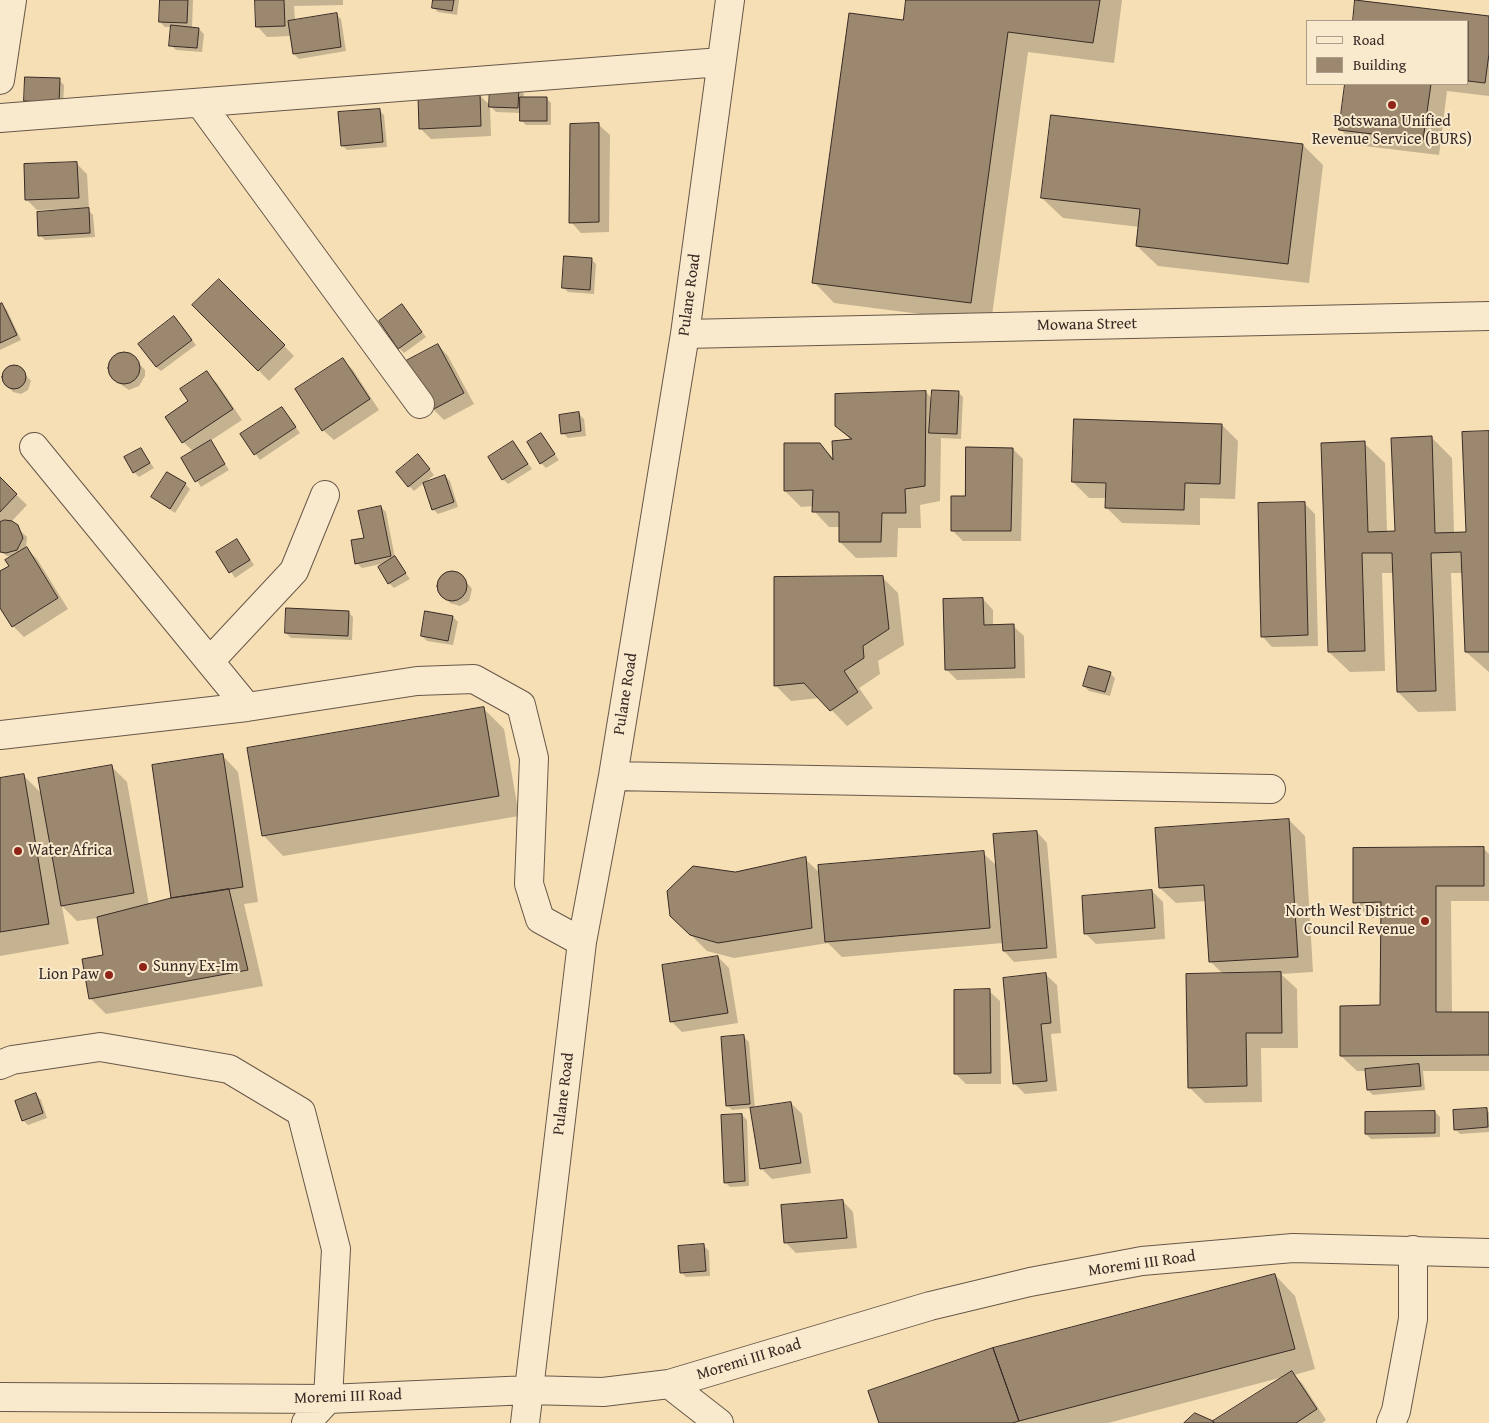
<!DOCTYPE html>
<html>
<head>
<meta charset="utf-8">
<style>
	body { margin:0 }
	#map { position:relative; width:1489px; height:1423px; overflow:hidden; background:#f6dfb4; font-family:"Gentium Book Plus",serif }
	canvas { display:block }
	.legend { position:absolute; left:1306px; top:20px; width:162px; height:65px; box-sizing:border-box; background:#f9eace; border:1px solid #ac9d8a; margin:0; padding:6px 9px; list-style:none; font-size:15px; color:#382a25 }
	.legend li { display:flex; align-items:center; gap:10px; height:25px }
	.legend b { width:25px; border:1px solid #ac9d8a }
</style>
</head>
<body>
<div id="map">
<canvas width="1489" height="1423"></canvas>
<ul class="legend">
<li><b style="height:6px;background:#f9eace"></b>Road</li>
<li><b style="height:14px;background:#9b886f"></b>Building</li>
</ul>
</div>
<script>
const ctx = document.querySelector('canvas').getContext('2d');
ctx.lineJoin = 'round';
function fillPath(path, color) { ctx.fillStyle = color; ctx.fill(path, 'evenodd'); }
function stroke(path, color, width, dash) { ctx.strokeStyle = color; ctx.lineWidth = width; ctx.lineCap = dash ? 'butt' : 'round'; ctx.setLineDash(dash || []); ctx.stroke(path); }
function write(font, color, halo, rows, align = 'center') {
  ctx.font = font + ' "Gentium Book Plus",serif'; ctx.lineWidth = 4; ctx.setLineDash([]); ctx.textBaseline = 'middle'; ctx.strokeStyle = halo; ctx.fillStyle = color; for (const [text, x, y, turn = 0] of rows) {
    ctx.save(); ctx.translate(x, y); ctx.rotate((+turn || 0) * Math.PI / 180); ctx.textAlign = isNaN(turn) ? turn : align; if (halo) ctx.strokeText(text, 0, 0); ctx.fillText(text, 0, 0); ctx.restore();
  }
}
const shadow = new Path2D(`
	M 161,0 L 193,0 L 192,28 L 199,29 L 204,34 L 202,52 L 176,50 L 171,45 L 173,27 L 165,27 L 160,22 Z
	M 256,0 L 343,0 L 343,5 L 294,6 L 295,21 L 336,14 L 341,19 L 346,51 L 299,59 L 294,54 L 292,36 L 267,37 L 257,26 Z
	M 434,0 L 459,0 L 457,15 L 438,12 L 433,7 Z
	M 907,0 L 1122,0 L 1114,63 L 1028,52 L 991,323 L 834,303 L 814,282 L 904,21 Z
	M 1357,1 L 1489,17 L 1489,96 L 1447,91 L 1439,155 L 1356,145 L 1340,129 L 1346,84 L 1468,84 L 1468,21 L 1354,21 Z
	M 59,80 L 64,85 L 63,107 L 31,105 L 26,100 Z
	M 519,89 L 524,94 L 523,98 L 546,98 L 551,103 L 551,125 L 526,125 L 521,120 L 521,113 L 496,112 L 490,106 L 491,136 L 431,139 L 420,128 L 479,95 L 491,106 Z
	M 379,110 L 384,115 L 387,147 L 347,150 L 342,145 Z
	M 599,125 L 610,135 L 609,232 L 581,233 L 571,222 Z
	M 1303,145 L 1323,165 L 1309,283 L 1158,266 L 1137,246 L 1140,227 L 1063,218 L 1042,198 Z
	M 77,164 L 87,174 L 89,208 L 86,208 L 93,215 L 95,237 L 45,240 L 40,235 L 73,211 L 73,209 L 37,210 L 26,199 Z
	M 591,259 L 596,264 L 594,294 L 568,292 L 563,287 Z
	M 219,280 L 294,356 L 269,381 L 194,305 Z
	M 2,305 L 7,310 L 21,340 L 0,350 L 0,306 Z
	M 402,306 L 426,337 L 404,353 L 399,348 Z
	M 179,323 L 196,345 L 161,371 L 156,367 Z
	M 438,345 L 448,356 L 474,404 L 444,420 L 433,409 Z
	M 130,354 L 145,370 L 145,376 L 139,386 L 129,390 L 114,380 L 110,375 L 110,363 L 118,355 Z
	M 343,360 L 353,370 L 379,410 L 334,440 L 323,430 Z
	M 11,367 L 19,368 L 31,381 L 28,390 L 21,394 L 13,392 L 3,380 L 4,372 Z
	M 206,373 L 217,383 L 242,420 L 210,441 L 229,470 L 201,487 L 182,458 L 194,452 L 183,442 L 190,402 Z
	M 926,392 L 932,399 L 958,392 L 963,397 L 961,439 L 941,438 L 940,501 L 920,505 L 921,528 L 898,528 L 897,557 L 856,558 L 840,542 L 840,527 L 829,527 L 814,511 L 814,506 L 801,507 L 785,491 L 820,444 L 834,459 L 851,440 L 836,426 Z
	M 282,408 L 300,433 L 260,460 L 242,435 Z
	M 579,414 L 584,419 L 586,436 L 568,438 L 563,433 Z
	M 1222,425 L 1238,441 L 1235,499 L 1200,498 L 1200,525 L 1122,523 L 1106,507 L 1106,498 L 1089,498 L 1073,482 Z
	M 1489,432 L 1489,672 L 1466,652 L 1463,573 L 1451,573 L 1456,711 L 1418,712 L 1398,692 L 1394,573 L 1382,573 L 1385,671 L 1350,672 L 1329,652 L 1364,443 L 1385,463 L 1387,532 L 1396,532 L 1432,438 L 1452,458 L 1454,533 L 1467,533 Z
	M 541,435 L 559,460 L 546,468 L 541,463 Z
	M 517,448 L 532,469 L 508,484 L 503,479 Z
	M 1013,449 L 1023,459 L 1021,541 L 963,541 L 952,530 L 966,497 Z
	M 141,450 L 154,468 L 139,477 L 134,472 Z
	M 423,461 L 434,475 L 414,491 L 409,486 Z
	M 445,476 L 450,481 L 458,507 L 438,514 L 433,509 Z
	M 0,479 L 27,505 L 11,522 L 27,537 L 26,548 L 37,559 L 68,609 L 24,637 L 13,626 L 0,605 L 0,573 L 10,567 L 14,557 L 7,556 L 0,551 Z
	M 185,484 L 190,489 L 175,513 L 153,497 Z
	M 1305,504 L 1315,514 L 1318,646 L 1272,647 L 1262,636 Z
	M 381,507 L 386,512 L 395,558 L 410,579 L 394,588 L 389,583 L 386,563 L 362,568 L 357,563 L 365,539 Z
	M 237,540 L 254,565 L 235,578 L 218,552 Z
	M 449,572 L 460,574 L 472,589 L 469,601 L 460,606 L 450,603 L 439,589 L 441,578 Z
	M 882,577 L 898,593 L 904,645 L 878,661 L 880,674 L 859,688 L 873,708 L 847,726 L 820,698 L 791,701 L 775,685 Z
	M 983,599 L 993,610 L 993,626 L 1013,626 L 1024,636 L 1025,678 L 957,680 L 946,669 Z
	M 348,612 L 353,617 L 352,640 L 291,638 L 286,633 Z
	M 453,617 L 458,622 L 453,645 L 427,641 L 422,636 Z
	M 1110,673 L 1115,678 L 1110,696 L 1089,691 L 1084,686 Z
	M 484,709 L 504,729 L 519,816 L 283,856 L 263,835 Z
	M 223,756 L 238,772 L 258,902 L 244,904 L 263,986 L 106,1014 L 90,998 L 105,956 L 98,918 L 77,921 L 62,906 L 69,944 L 0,956 L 0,779 L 23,775 L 42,794 L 111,766 L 127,782 L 149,905 L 173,899 Z
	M 1289,820 L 1305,836 L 1313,972 L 1281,974 L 1297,989 L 1298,1048 L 1261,1048 L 1262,1102 L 1205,1103 L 1189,1087 L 1224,975 L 1211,962 L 1207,901 L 1176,903 L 1160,888 Z
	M 1037,832 L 1047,843 L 1057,958 L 1014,962 L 1004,951 L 1003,943 L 842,957 L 828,943 L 734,958 L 707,951 L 687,931 L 735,873 L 805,859 L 820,873 L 983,853 L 997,866 Z
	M 1483,848 L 1489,854 L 1489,901 L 1451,901 L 1452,1014 L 1489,1013 L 1489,1071 L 1423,1071 L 1425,1090 L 1373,1095 L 1368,1090 L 1366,1071 L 1357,1071 L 1341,1056 L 1382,1006 L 1382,918 L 1370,918 L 1354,902 Z
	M 1152,891 L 1163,902 L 1165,939 L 1096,944 L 1086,934 Z
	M 718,957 L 729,968 L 738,1023 L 682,1032 L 671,1021 Z
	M 1046,975 L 1057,985 L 1061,1033 L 1051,1034 L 1057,1091 L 1025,1094 L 1014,1083 Z
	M 989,991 L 1000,1001 L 1001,1084 L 966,1084 L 956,1074 Z
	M 744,1037 L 749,1042 L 755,1109 L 791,1103 L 802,1114 L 811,1173 L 772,1179 L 761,1168 L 752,1108 L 732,1110 L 727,1105 Z
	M 36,1095 L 41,1100 L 47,1118 L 28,1125 L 23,1120 Z
	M 1486,1110 L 1489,1112 L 1489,1132 L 1460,1134 L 1455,1129 Z
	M 1435,1112 L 1440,1117 L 1440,1137 L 1371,1139 L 1366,1134 Z
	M 742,1115 L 747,1120 L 749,1186 L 730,1187 L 725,1182 Z
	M 843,1201 L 853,1212 L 857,1248 L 796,1253 L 786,1243 Z
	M 704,1246 L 709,1251 L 710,1276 L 686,1277 L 681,1272 Z
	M 1275,1275 L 1295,1296 L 1315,1369 L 1294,1375 L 1302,1383 L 1326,1420 L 1322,1423 L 1186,1423 L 1214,1423 L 1283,1377 L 1108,1423 L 880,1423 Z`);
const building = new Path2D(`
	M 160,0 L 188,0 L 187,23 L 159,22 Z
	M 255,0 L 284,0 L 285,26 L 256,27 Z
	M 433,0 L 454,0 L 452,11 L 432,8 Z
	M 906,0 L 1100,0 L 1093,43 L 1008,32 L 971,303 L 812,283 L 849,13 L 903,20 Z
	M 1355,0 L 1489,16 L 1489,54 L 1485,83 L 1468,81 L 1468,21 L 1353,21 Z
	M 337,13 L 341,47 L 293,54 L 288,21 Z
	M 171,25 L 199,28 L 197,48 L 169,46 Z
	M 25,77 L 60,78 L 59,103 L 24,101 Z
	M 1345,84 L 1431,84 L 1423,140 L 1339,130 Z
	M 490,86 L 519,87 L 518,108 L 489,107 Z
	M 480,93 L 481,126 L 419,129 L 418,96 Z
	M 520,97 L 547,97 L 547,121 L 520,121 Z
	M 380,109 L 383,142 L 341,146 L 338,112 Z
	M 1051,115 L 1303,144 L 1288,264 L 1136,246 L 1140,209 L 1041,198 Z
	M 599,123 L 599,222 L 569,223 L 570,124 Z
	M 77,162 L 79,198 L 25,200 L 24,164 Z
	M 89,208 L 90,233 L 38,236 L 37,212 Z
	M 564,256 L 592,258 L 590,290 L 562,288 Z
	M 219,279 L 285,345 L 258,371 L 192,305 Z
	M 2,303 L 17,335 L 0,343 L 0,304 Z
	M 402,304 L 422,332 L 398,349 L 379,321 Z
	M 174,316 L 192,340 L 156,367 L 138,344 Z
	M 438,344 L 464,393 L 432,410 L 406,361 Z
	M108 368a16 16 0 1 1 32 0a16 16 0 1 1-32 0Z
	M 343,358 L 370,399 L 322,431 L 295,389 Z
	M2 377a12 12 0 1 1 24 0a12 12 0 1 1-24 0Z
	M 207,371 L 233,409 L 182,443 L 165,417 L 188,401 L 180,389 Z
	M 932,390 L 959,391 L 957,434 L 929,433 Z
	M 926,391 L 925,486 L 905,489 L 906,513 L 882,513 L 881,542 L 839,542 L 839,512 L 812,512 L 813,490 L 784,491 L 784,443 L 820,443 L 833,460 L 832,441 L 852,439 L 835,426 L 835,394 Z
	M 282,407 L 296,427 L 254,455 L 240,434 Z
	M 579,412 L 581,431 L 561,434 L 559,415 Z
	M 1074,419 L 1222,424 L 1220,484 L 1185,483 L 1184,510 L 1105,508 L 1106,483 L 1072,482 Z
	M 1489,431 L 1489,652 L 1465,652 L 1461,552 L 1431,553 L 1436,691 L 1397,692 L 1392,553 L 1362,553 L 1365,651 L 1328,652 L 1321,443 L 1365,441 L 1368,532 L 1395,531 L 1391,438 L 1432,436 L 1435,533 L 1466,532 L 1462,432 Z
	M 541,433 L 555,454 L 540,464 L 527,442 Z
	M 211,440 L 225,464 L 195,482 L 181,458 Z
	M 513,441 L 528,464 L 502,480 L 488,457 Z
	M 966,447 L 1013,448 L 1011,531 L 951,531 L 951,496 L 965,496 Z
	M 141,448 L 150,463 L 133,473 L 124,457 Z
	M 418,454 L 430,469 L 408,487 L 396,472 Z
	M 167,472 L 186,483 L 170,509 L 151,497 Z
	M 445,475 L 454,502 L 432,510 L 423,483 Z
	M 0,477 L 17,494 L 0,512 Z
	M 1305,502 L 1308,635 L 1261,637 L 1258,503 Z
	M 381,506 L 391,556 L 355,564 L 351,540 L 364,538 L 358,511 Z
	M 5,520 L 12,521 L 18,525 L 23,538 L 17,550 L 6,553 L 0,552 L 0,522 Z
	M 237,539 L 250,560 L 229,573 L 216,552 Z
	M 27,547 L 58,598 L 12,627 L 0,608 L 0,571 L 9,566 L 5,560 Z
	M 395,556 L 406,573 L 388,584 L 378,567 Z
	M437 586a15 15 0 1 1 30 0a15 15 0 1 1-30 0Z
	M 883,576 L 889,629 L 863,646 L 864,658 L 844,671 L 858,692 L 830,711 L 804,683 L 774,686 L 774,577 Z
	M 983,598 L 984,625 L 1014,624 L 1015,668 L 945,670 L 943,599 Z
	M 286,608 L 349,611 L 348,636 L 285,633 Z
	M 425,611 L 453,616 L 448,641 L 421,636 Z
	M 1089,666 L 1111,672 L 1105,692 L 1083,686 Z
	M 484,707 L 499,796 L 262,836 L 247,748 Z
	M 223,754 L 243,887 L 171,898 L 152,765 Z
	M 112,765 L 134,893 L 61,906 L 38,778 Z
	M 24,774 L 49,924 L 0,932 L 0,778 Z
	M 1289,819 L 1298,957 L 1209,962 L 1204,885 L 1159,888 L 1155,828 Z
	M 1037,831 L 1047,948 L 1003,951 L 993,834 Z
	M 1484,847 L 1484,886 L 1436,886 L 1436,1012 L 1489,1012 L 1489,1055 L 1340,1056 L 1340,1006 L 1380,1005 L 1381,902 L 1353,903 L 1353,848 Z
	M 984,851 L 990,928 L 825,942 L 818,865 Z
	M 806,857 L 812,928 L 718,943 L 690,935 L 670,916 L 667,891 L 693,866 L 735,872 Z
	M 229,889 L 248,970 L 89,999 L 82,959 L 103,955 L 97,917 L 171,898 Z
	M 1152,890 L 1155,928 L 1084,934 L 1082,896 Z
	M 718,956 L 728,1013 L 670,1022 L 662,965 Z
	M 1281,972 L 1282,1033 L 1246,1033 L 1247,1086 L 1188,1088 L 1186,974 Z
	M 1046,973 L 1051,1023 L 1041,1024 L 1047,1081 L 1013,1084 L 1003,978 Z
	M 990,989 L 991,1073 L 954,1074 L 954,990 Z
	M 744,1035 L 750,1104 L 726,1106 L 721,1037 Z
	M 1419,1064 L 1421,1086 L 1367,1090 L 1365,1069 Z
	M 36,1093 L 43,1113 L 22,1121 L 15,1101 Z
	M 791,1102 L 801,1163 L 760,1169 L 750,1108 Z
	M 1487,1108 L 1488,1127 L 1454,1130 L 1453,1110 Z
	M 1435,1111 L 1435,1133 L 1365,1134 L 1365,1112 Z
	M 742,1114 L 745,1181 L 724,1183 L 721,1115 Z
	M 843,1200 L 847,1238 L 784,1243 L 781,1205 Z
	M 704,1244 L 706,1271 L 680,1273 L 678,1246 Z
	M 1275,1274 L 1295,1349 L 1019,1421 L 993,1348 Z
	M 993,1348 L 1019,1421 L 1012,1423 L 879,1423 L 868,1391 Z
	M 1292,1371 L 1317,1409 L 1296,1423 L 1214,1423 L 1213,1421 Z
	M 1195,1413 L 1213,1421 L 1214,1423 L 1184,1423 Z`);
const minor = new Path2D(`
	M 0,80 L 12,0
	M 200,103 L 420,404
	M 0,118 L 721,62
	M 685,334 L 1489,316
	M 34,447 L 247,707
	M 210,661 L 294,571 L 325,495
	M 0,735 L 247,707 L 417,681 L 474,679 L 521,705 L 534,758 L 529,884 L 540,919 L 582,942
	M 613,776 L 1271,789
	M 0,1065 L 12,1060 L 100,1047 L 229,1069 L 301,1112 L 336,1249 L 328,1399 L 306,1423
	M 669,1384 L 719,1423
	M 0,1397 L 328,1399 L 529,1390 L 603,1392 L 669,1384 L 930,1306 L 1030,1282 L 1142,1261 L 1293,1248 L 1489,1253
	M 525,1423 L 582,942 L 613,776 L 685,334 L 730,0
	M 1391,1423 L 1396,1411 L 1413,1319 L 1413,1250`);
const markers = [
	[1392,105,5,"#8f2418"],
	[18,851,5,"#8f2418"],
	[1425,921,5,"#8f2418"],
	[143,967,5,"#8f2418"],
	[109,975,5,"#8f2418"]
];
const poiNames = [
	["Botswana Unified",1392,122,"center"],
	["Revenue Service (BURS)",1392,140,"center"],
	["Water Africa",28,851],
	["North West District",1415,912,"right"],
	["Council Revenue",1415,930,"right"],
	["Sunny Ex-Im",153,967],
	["Lion Paw",99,975,"right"]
];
const streetNames = [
	["Pulane Road",690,295,-82],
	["Mowana Street",1087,325,-1],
	["Pulane Road",626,694,-81],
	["Pulane Road",564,1094,-83],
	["Moremi III Road",1142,1264,-8],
	["Moremi III Road",749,1360,-17],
	["Moremi III Road",348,1397,-2]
];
fillPath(shadow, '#0003');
fillPath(building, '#9b886f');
stroke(building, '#382a25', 1);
stroke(minor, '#685749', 30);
stroke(minor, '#f9eace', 28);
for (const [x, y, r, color] of markers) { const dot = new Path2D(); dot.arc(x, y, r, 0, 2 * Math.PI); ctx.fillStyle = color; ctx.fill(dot); stroke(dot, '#f9eace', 2); }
write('16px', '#382a25', '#f9eace', poiNames, 'left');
write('16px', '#382a25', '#f9eace', streetNames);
</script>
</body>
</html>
